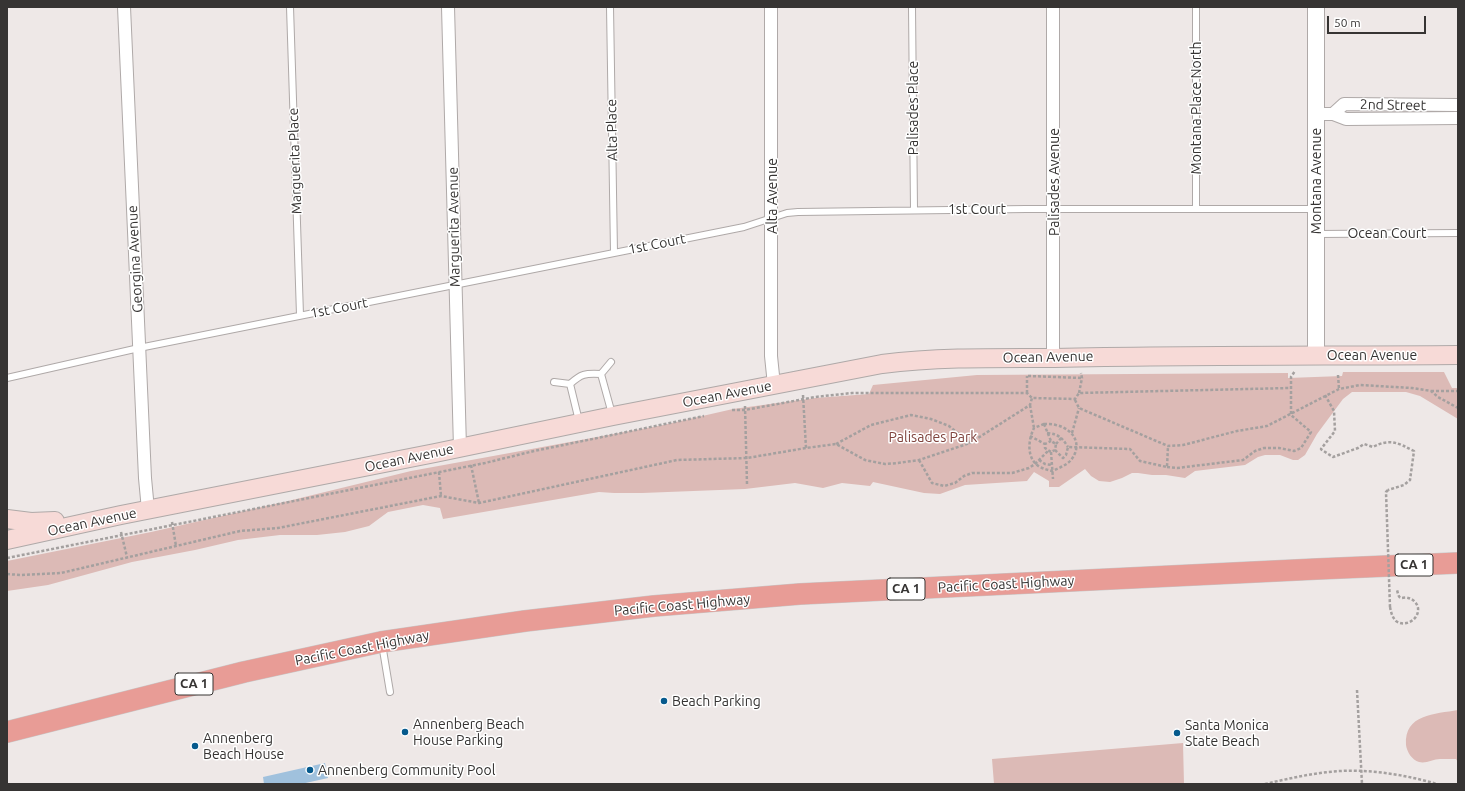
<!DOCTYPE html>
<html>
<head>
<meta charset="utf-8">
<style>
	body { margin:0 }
	#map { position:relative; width:1465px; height:791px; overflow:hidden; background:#eee8e7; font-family:Ubuntu,sans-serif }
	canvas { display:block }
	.frame { position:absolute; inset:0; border:8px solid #363433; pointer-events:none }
	.scale { position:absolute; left:1327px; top:16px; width:99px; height:18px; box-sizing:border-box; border:2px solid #363433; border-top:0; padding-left:5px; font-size:12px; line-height:14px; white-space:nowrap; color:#363433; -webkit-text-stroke:3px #fff; paint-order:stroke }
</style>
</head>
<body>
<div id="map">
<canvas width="1465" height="791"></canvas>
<div class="frame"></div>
<div class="scale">50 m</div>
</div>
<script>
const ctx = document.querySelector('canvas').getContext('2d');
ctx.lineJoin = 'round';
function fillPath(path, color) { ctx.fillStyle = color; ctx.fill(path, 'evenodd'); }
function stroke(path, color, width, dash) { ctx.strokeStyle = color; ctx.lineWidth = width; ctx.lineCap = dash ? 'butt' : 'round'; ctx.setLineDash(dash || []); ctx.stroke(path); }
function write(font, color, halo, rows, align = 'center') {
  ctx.font = font + ' Ubuntu,sans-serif'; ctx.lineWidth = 3; ctx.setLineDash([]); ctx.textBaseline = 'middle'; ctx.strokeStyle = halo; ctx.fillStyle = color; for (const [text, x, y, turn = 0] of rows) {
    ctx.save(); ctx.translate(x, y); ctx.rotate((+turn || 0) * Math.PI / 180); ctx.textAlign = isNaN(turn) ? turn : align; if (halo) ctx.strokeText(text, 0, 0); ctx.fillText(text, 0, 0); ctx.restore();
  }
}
const green = new Path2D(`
	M 1343,372 L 1444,372 L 1452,388 L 1458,388 L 1458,419 L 1420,396 L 1406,392 L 1352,392 L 1343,399 L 1317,434 L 1305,455 L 1298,460 L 1293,460 L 1280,455 L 1265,455 L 1258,457 L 1245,465 L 1195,471 L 1185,478 L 1166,475 L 1152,475 L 1138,473 L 1132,473 L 1122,478 L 1110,482 L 1099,481 L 1091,476 L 1085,469 L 1059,487 L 1049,487 L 1049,481 L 1034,472 L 1027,481 L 965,485 L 940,494 L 924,493 L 873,482 L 870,486 L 842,483 L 823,488 L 795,483 L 745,489 L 642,493 L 614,493 L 599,492 L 443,519 L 440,508 L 423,505 L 388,512 L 369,526 L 345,532 L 317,535 L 280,535 L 238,540 L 195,550 L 132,562 L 48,585 L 7,591 L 7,561 L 151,532 L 284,502 L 411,471 L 663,425 L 733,409 L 815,398 L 869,394 L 873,385 L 977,375 L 1288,373 L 1288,378 L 1342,376 Z
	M 1458,710 L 1458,762 L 1456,759 C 1451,759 1445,759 1440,759 C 1433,759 1426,764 1419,762 C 1412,760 1407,752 1406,745 C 1404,714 1435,714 1458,710 Z
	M 1183,743 L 1184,784 L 994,784 L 992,759 Z`);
const water = new Path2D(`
	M 325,763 L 328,778 L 301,784 L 264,784 L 263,777 Z`);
const path = new Path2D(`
	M 1338,375 L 1339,389
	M 1028,376 L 1082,378
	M 1431,391 L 1458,391
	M 1027,393 L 1027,376
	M 1079,393 L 1082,378 L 1081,373
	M 803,395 L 806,448
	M 1325,395 L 1334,411 L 1335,431 L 1321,449 L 1322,450 L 1333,457 L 1358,448 L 1364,444 L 1373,447 C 1390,438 1398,443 1414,451 L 1410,480 L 1404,485 L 1388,490
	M 1075,400 L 1079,408 L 1168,446 L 1183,445 L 1237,431 L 1267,426 L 1339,389 L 1360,385 L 1412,388 L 1431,391 L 1438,397 L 1458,408
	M 1030,405 L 1034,428
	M 745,406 L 747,484
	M 732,410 L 745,410 L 815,397 L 852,393 L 1027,393 L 1032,398 L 1075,399 L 1079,393 L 1290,388
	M 1044,424 C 1048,424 1052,424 1056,425 C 1074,429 1083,445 1071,460 C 1067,465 1059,468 1052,471 C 1048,470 1044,469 1040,467 C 1026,459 1028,440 1034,428 Z
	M 1044,424 L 1051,441 L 1056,444 L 1055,450 L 1051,452 L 1045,448 L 1045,444 L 1051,441
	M 1047,433 C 1059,434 1062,438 1068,447
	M 1072,433 L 1079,408
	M 1030,436 L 1045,444
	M 836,444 L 871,425 L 911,415 L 931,419 L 949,426 L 970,443
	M 1056,444 L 1062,437
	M 1055,450 L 1063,458 L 1066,455 L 1068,447 L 1130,449 L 1140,461 L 1167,467 L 1168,446
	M 1051,452 L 1053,479
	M 919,460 L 932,483 L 944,486 L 955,483 L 964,476 L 972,473 L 1012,473 L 1029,468 L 1035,464 L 1048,451
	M 1039,460 L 1045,464 L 1052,465
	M 471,465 L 479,503
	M 1167,467 L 1177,468 L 1243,460 L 1255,451 L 1264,448 L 1279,448 L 1294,451 L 1301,448 L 1311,432 L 1291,415 L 1291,377 L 1295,371
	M 439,472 L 441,496
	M 172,522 L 176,546
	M 121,532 L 127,557
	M 7,558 L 485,463 L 534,451 L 704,416
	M 7,574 L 20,575 L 61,573 L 240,531 L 278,528 L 441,496 L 479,503 L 677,460 L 747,458 L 806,448 L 836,444 L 865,460 L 885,464 L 898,463 L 919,460 L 970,443 L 1030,405 L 1032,398
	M 1390,607 C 1391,612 1392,617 1396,621 C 1404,627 1417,621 1418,611 C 1419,605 1414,599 1408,598 C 1406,597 1403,598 1401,598 C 1398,597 1398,593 1397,590
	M 1357,690 L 1362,784
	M 1265,784 C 1296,777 1329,769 1362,771 C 1387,772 1413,777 1437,784`);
const service = new Path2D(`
	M 290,7 L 300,315
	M 610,7 L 614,253
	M 912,7 L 914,210
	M 1196,209 L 1196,7
	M 1318,234 L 1458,233
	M 601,374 L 611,362
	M 7,378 L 139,348 L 744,227 L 787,213 L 798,212 L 1026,209 L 1316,209
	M 554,382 L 570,384
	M 579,421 L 570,384 C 581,374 585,373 601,374 L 612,414
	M 382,644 L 390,692`);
const minor = new Path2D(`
	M 124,7 L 145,478 L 148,510
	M 448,7 L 460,448
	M 771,7 L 771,356 L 774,385
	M 1053,7 L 1053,358
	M 1316,114 L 1333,114 L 1346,119 L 1458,118
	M 1333,114 L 1344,104 L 1458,105`);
const tertiary = new Path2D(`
	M 1316,7 L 1316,355`);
const secondary = new Path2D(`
	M 7,519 L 31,522 L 55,521
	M 7,540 L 121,515 L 435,453 L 613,416 L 882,364 C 939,357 996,358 1054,358 C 1189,355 1323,356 1458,355`);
const trunk = new Path2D(`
	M 7,732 L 244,672 L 381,642 L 525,621 L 654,606 L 800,594 L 1317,569 L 1458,563`);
const pathBridge = new Path2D(`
	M 1388,490 L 1386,492 L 1390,607`);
const markers = [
	[664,701,4,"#065a8d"],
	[405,732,4,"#065a8d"],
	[1177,733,4,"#065a8d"],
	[195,746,4,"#065a8d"],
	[310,770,4,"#065a8d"]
];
const shields = [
	[1414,565,38],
	[906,589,38],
	[194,684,38]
];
const shieldNames = [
	["CA 1",1414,565],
	["CA 1",906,589],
	["CA 1",194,684]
];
const streetNames = [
	["2nd Street",1393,105,1],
	["Palisades Place",913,108,-90],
	["Montana Place North",1196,108,-90],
	["Alta Place",612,130,-91],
	["Marguerita Place",295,161,-92],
	["Montana Avenue",1316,181,-90],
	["Palisades Avenue",1054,182,-90],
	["Alta Avenue",772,196,-90],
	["1st Court",977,209],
	["Marguerita Avenue",454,227,-91],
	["Ocean Court",1387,233],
	["1st Court",657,244,-11],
	["Georgina Avenue",135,259,-93],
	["1st Court",339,308,-11],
	["Ocean Avenue",1372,355],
	["Ocean Avenue",1048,357,-1],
	["Ocean Avenue",727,394,-11],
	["Ocean Avenue",409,458,-12],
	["Ocean Avenue",92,522,-12],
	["Pacific Coast Highway",1006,584,-3],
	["Pacific Coast Highway",682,605,-5],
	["Pacific Coast Highway",362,648,-11]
];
const parkNames = [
	["Palisades Park",933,437]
];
const poiNames = [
	["Beach Parking",672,701],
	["Annenberg Beach",413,724],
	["House Parking",413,740],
	["Santa Monica",1185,725],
	["State Beach",1185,741],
	["Annenberg",203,738],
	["Beach House",203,754],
	["Annenberg Community Pool",318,770]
];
fillPath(green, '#dcbab6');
fillPath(water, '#a0c1dd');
stroke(service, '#afa9a8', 8);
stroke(minor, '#afa9a8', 14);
stroke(tertiary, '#afa9a8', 18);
stroke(secondary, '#afa9a8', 20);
stroke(trunk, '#c7c6c6', 22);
stroke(path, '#a4a09f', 2.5, [3, 2]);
stroke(service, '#fff', 6);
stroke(minor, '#fff', 12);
stroke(tertiary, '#fff', 16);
stroke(secondary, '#f7dad7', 18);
stroke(trunk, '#e89c96', 21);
stroke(pathBridge, '#a4a09f', 2.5, [3, 2]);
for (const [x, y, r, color] of markers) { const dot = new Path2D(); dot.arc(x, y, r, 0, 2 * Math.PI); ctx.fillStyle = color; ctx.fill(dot); stroke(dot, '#fff', 1.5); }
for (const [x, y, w] of shields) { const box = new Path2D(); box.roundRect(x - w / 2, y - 11, w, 22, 3); ctx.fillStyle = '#fff'; ctx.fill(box); stroke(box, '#363433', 1); }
write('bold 13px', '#363433', null, shieldNames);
write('14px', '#363433', '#fff', streetNames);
write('14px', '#7f433d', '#fff', parkNames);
write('14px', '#363433', '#fff', poiNames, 'left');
</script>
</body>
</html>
